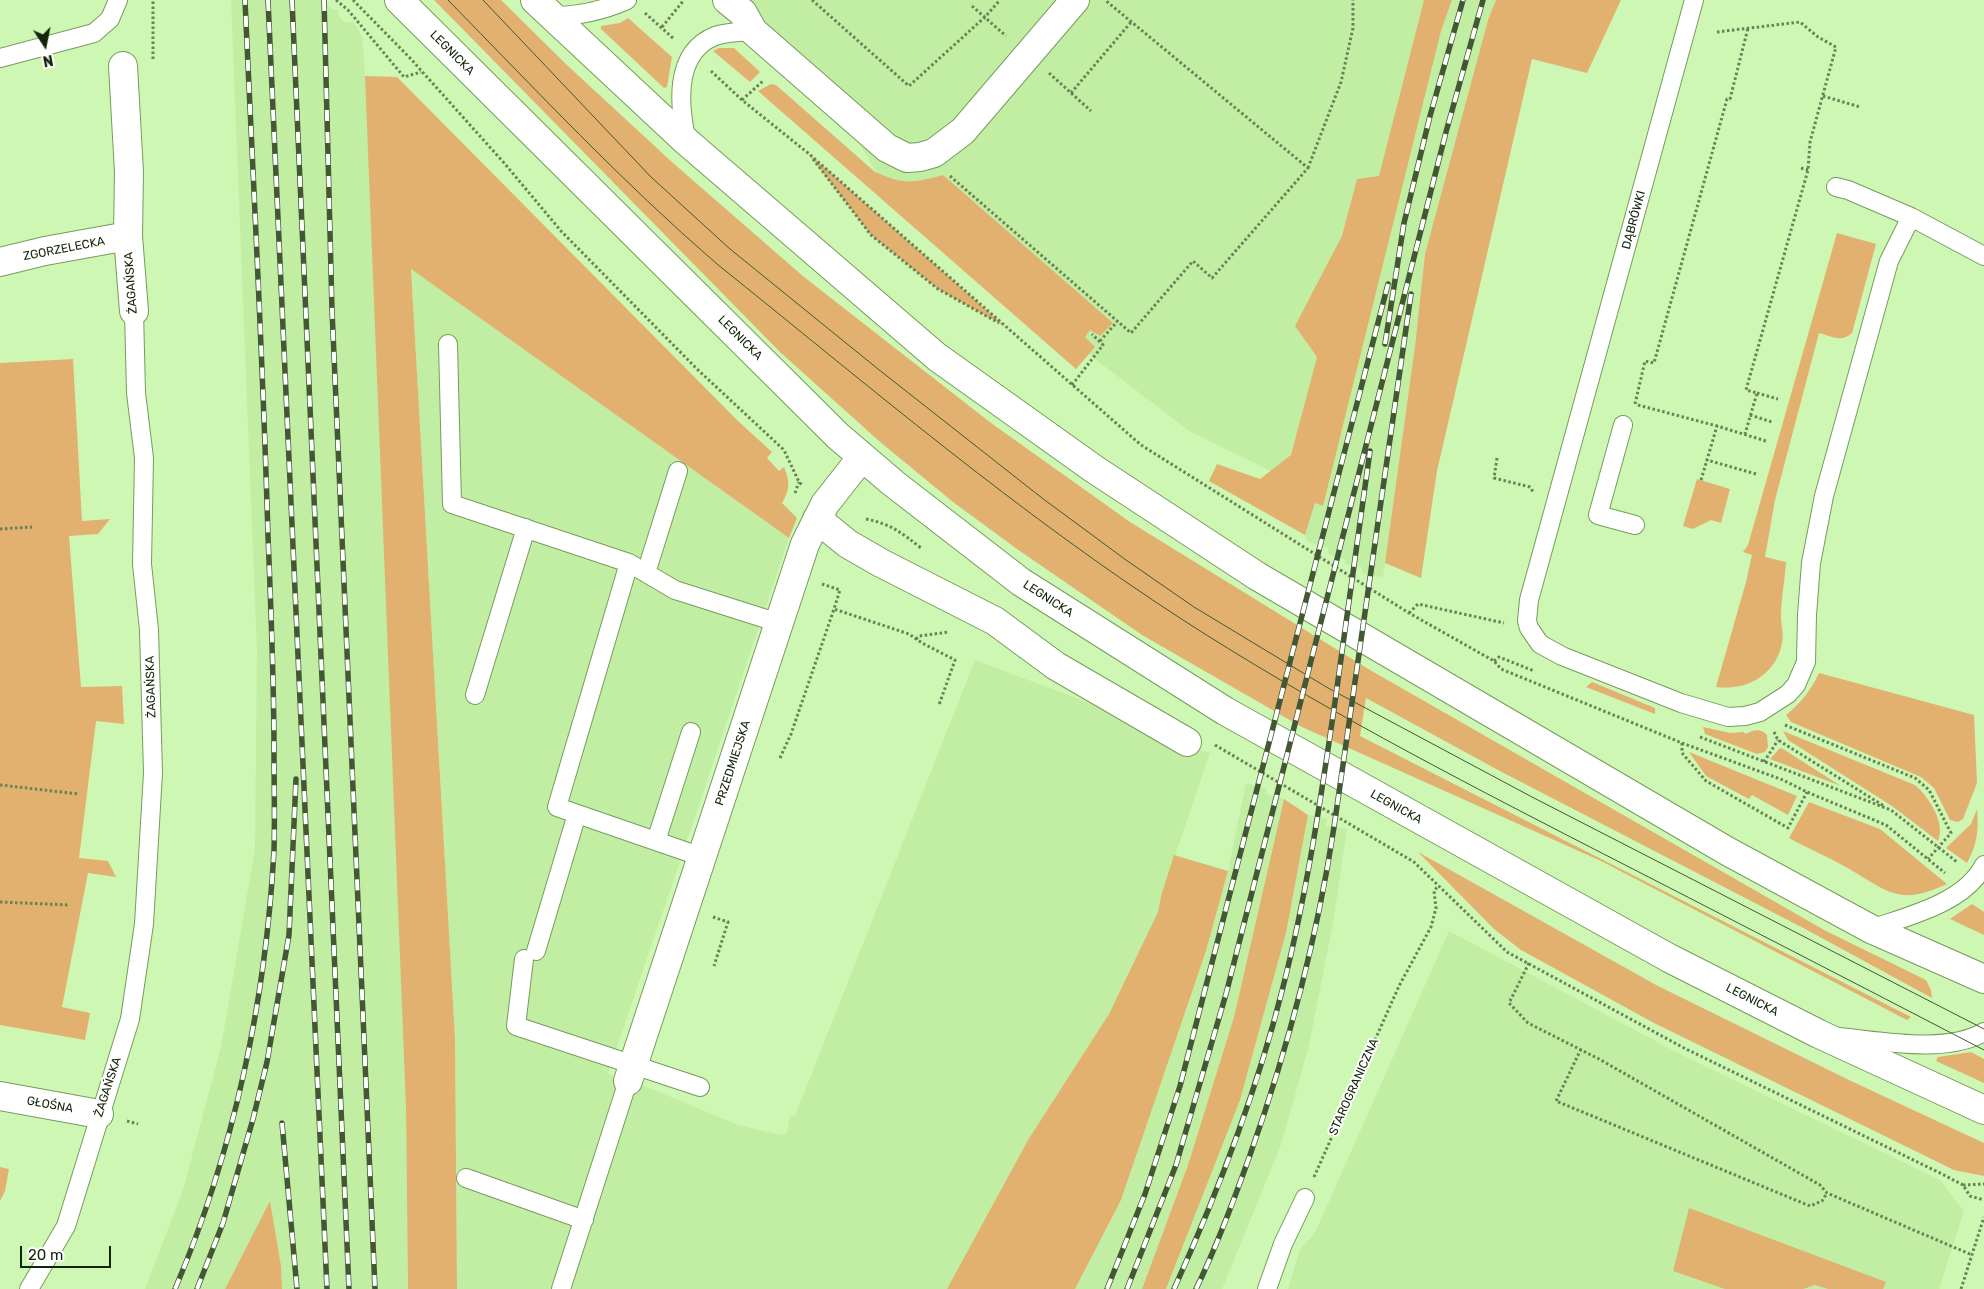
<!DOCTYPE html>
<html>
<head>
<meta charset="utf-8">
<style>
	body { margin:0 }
	#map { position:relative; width:1984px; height:1289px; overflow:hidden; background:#cef7b3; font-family:Rubik,sans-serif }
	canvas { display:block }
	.north { position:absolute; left:20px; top:20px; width:50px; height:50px; -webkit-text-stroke:4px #fff; paint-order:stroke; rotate:169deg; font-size:14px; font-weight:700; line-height:20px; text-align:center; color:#142309 }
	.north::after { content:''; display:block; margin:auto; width:18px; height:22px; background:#142309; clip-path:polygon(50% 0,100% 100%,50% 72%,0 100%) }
	.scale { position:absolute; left:20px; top:1246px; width:91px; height:22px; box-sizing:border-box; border:2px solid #142309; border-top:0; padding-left:6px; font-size:15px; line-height:18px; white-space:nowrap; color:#142309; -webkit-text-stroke:4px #fff; paint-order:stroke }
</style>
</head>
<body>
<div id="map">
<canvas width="1984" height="1289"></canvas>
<div class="north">N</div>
<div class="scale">20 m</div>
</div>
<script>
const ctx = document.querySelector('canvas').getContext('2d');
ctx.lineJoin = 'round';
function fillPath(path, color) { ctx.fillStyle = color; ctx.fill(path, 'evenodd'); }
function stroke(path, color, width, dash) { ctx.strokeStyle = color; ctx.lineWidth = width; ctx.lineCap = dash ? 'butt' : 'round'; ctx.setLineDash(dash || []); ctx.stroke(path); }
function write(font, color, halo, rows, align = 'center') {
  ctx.font = font + ' Rubik,sans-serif'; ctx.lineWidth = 4; ctx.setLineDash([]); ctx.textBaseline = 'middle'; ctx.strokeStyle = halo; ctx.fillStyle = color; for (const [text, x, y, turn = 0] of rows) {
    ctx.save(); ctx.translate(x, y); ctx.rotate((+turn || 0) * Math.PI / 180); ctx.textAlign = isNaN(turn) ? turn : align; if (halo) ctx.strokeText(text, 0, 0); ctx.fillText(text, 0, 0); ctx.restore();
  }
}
const built = new Path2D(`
	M 231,0 L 323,0 L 333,10 L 338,10 L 338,15 L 345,23 L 353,22 L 362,36 L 365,76 L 376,304 L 406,1108 L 408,1289 L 282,1289 L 281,1266 L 270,1202 L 225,1289 L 145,1289 L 183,1190 L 221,1047 L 255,849 L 257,651 Z
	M 715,0 L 1424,0 L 1350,294 L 1285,478 L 1191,432 L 899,210 L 852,131 Z
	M 1452,0 L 1496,0 L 1488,20 L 1425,254 L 1415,346 L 1383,577 L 1362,574 L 1362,567 L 1345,564 L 1345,559 L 1328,554 L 1328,548 L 1308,542 L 1305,535 L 1315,503 L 1323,506 L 1441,31 Z
	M 411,269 L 789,538 L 608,1074 L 647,1087 L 738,1125 L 781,1135 L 787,1133 L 790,1115 L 795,1116 L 975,660 L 1140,722 L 1137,731 L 1191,751 L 1193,748 L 1210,753 L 1161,896 L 1158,912 L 1109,1014 L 1028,1140 L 947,1289 L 457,1289 L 455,1038 Z
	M 1246,783 L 1267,789 L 1266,794 L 1284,799 L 1234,1017 L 1188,1165 L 1142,1289 L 1075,1289 L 1121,1200 L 1206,951 L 1228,871 Z
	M 1308,815 L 1327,818 L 1326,826 L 1347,829 L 1333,923 L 1309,1045 L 1281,1145 L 1222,1289 L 1166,1289 L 1240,1100 L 1286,933 Z
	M 1449,931 L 1680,1054 L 1940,1180 L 1964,1211 L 1939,1289 L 1288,1289 L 1300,1249 L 1315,1233 Z`);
const green = new Path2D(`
	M 434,0 L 501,0 L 568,66 L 673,163 L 804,277 L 991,423 L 1130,522 L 1370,670 L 1826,931 L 1926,980 L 1931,990 L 1932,998 L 1807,930 L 1498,770 L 1366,698 L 1360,736 L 1911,1017 L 1907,1020 L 1601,861 L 1302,727 L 1142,635 L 1017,549 L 953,502 L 879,441 L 780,352 Z
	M 1424,0 L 1452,0 L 1441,31 L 1323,506 L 1315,503 L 1305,535 L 1209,481 L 1217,464 L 1260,479 L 1291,455 L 1317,357 L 1295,326 L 1342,236 L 1357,179 L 1379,176 Z
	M 1496,0 L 1621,0 L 1587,73 L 1532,59 L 1437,471 L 1421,578 L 1385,563 L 1415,346 L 1425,254 L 1488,20 Z
	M 628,18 L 672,57 L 667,87 L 664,88 L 601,29 L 601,26 L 620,23 Z
	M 719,48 L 734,48 L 760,72 L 750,82 L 713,51 Z
	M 365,76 L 397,77 L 738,421 L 772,452 L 767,458 L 779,471 L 784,467 C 790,481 790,490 782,503 L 797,518 L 789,538 L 411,269 L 455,1038 L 457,1289 L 408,1289 L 406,1108 Z
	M 771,84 L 776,85 L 875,172 C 905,185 912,183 943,175 L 1113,323 L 1100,336 L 1090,330 L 1085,337 L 1095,347 L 1076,369 L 758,91 Z
	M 808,153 L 1006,327 L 938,289 L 871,235 Z
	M 1837,233 L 1876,244 L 1852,333 C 1841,343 1831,336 1819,333 L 1775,500 L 1765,557 L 1786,562 C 1785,580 1781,598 1781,616 C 1781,625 1784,634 1782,643 C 1776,675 1747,691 1716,687 L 1746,582 L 1752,555 L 1743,552 L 1748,545 Z
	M 73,359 L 82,521 L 110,519 L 98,534 L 69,536 L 81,687 L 122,686 L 124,724 L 96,721 L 79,858 L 108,861 L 116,877 L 88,873 L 62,1007 L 90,1013 L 85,1040 L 0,1025 L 0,363 Z
	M 1697,479 L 1730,489 L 1721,523 L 1711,520 L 1693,529 L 1683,526 Z
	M 1819,673 L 1974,715 L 1977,783 L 1963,819 L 1958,822 L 1950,820 L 1934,788 L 1921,777 L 1791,722 L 1786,715 C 1801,703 1811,690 1819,673 Z
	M 1592,682 L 1655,708 L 1655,714 L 1586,687 Z
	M 1703,727 L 1730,733 L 1743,732 L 1746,734 C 1753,730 1760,728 1767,735 L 1768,747 L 1765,752 L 1757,754 L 1705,734 Z
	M 1783,731 L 1915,785 C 1929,797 1946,823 1938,841 L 1892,806 L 1788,740 Z
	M 1780,748 L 1783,749 L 1841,786 L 1770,759 Z
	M 1689,752 L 1797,796 L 1788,815 L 1752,795 L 1749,799 L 1706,776 Z
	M 1284,799 L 1308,815 L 1286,933 L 1240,1100 L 1166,1289 L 1142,1289 L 1188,1165 L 1234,1017 Z
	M 1809,802 L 1880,829 L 1947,884 C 1901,905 1891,894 1851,870 C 1831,858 1809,849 1789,838 Z
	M 1977,809 C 1979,830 1977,845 1967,863 L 1946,848 L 1971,824 Z
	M 1418,852 L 1658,986 L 1851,1081 L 1984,1143 L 1984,1176 L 1954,1170 L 1654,1023 L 1521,950 L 1494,929 Z
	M 1174,855 L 1228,871 L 1206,951 L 1121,1200 L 1075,1289 L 947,1289 L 1028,1140 L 1109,1014 L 1158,912 L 1161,896 Z
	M 1972,904 L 1984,912 L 1984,935 L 1950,919 Z
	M 1971,1052 L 1984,1059 L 1984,1083 L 1936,1061 L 1938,1057 Z
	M 0,1167 L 9,1169 L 5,1191 L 0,1201 Z
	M 270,1201 L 281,1266 L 282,1289 L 225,1289 Z
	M 1689,1208 L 1886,1282 L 1883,1289 L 1828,1289 L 1815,1285 L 1803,1289 L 1725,1289 L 1673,1271 Z`);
const path = new Path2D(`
	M 336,0 L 348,10 L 404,77 L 421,72
	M 353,0 L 410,58 L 505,164 L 561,231 L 697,369 L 784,450 L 799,482 L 803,486
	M 812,0 L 909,86 L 985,17 L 1000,0
	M 972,6 L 1006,36
	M 645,13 L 674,39
	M 662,27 L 684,0
	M 1717,32 L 1800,22 L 1818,37 L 1836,47 L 1810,142 L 1808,170 L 1746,390 L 1757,393 L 1745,434
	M 153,59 L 153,0
	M 711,71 L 742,100 L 808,153 L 1141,445 L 1409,613 L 1494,661 L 1501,669 L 1682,743 L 1783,780 L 1807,792 L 1886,825 L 1945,873
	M 1049,73 L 1091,111
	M 1071,93 L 1132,21
	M 1823,96 L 1860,107
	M 742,100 L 764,80
	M 813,159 L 871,235 L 938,289 L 999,323
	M 1308,168 L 1341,82 L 1353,28 L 1353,0
	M 1801,168 L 1808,170
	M 950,176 L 1131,333 L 1193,261 L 1212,278 L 1308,168 L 1105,0
	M 1100,341 L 1117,322
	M 1072,385 L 1103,345 L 1092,334
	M 1757,393 L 1778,399
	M 1635,404 L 1645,361 L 1654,363 L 1727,99 L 1730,99 L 1748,28
	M 1638,405 L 1717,426
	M 1750,415 L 1772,422
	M 1497,458 L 1494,478 L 1530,487 L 1534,493
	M 1756,474 L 1707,460 L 1717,426 L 1766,441
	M 1701,480 L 1707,460
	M 795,493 L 799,482
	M 866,519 C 891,524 902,533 921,548
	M 0,529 L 32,527
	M 822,584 L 840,590 L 834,609 L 909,634 L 922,643 L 955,660 L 939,705
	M 1409,613 L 1418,604 L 1504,623
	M 916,639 L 919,636 L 949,632
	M 1494,661 L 1499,657 L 1534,671
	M 1785,725 L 1915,778 L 1929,790 L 1951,833 L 1928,859
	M 1774,732 L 1778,740 L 1884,806
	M 1700,737 L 1891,810 L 1957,862
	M 1682,743 L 1682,753 L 1706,781 L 1788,828 L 1807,792
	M 1215,745 L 1414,862 L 1507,952 L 1684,1048 L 1942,1174 L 1963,1185 L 1970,1196 L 1984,1200
	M 780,758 L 791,734 L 834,609
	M 1764,762 L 1778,740
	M 0,785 L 79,794
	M 0,902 L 70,905
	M 713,917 L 728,922 L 714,966
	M 1529,963 L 1509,1003 L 1528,1023 L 1599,1059 L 1820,1185 L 1827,1193 L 1972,1255
	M 1581,1049 L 1556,1101 L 1810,1206 L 1822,1201 L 1827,1193
	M 127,1121 L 138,1124
	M 1314,1177 L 1399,986 L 1431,927 L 1436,908 L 1434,891 L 1438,886
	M 1963,1185 L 1984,1184
	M 1961,1289 L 1984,1217`);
const service = new Path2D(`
	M 1694,0 L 1529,600 L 1527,621 L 1529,628 L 1540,644 L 1562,656 L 1681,703 L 1728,717 L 1745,716 L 1760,712 L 1788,694 L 1796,685 L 1806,662 L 1807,615 L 1811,563 L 1824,496 L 1889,261 L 1911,217
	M 553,16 C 580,16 602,11 627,0
	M 0,58 L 94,33 L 110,19 L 118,0
	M 687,142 C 679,107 673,53 715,36 C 727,32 741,32 753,31
	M 1836,187 L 1848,190 L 1911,217 L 1984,256
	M 448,344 L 452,504 L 629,563 L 557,807 L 702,857
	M 1623,425 L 1598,515 L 1635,525
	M 629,563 L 675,590 L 779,623
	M 646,573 L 678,471
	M 475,695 L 526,528
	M 656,841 L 691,732
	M 1871,929 C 1908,916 1965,903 1984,865
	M 536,951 L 577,814
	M 524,959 L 516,1026 L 700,1087
	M 1839,1037 C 1882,1041 1946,1054 1984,1032
	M 466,1178 L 584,1220
	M 29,1289 L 66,1226 L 130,1019 L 144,924 L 153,773 L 149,630 L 142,564 L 144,458 L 136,393 L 134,311
	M 561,1289 L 628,1081
	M 1267,1289 L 1283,1244 L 1305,1198`);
const minor = new Path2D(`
	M 727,0 L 743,13 L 753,31 L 887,148 L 907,158 L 920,157 L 934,153 L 963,131 L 1075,0
	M 123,66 L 129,172 L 128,236 L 134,311
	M 0,262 L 45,251 L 128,236
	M 817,519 L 848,544 L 881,563 L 995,621 L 1056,666 L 1187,742
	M 628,1081 L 805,544 L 825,504 L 862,457
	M 0,1096 L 99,1114`);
const secondary = new Path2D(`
	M 399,0 L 838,436 L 893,483 L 1021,582 L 1225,711 L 1669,958 L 1819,1034 L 1984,1110
	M 535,0 L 687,142 L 937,357 L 1094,469 L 1257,576 L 1727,851 L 1871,929 L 1984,979`);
const tram = new Path2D(`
	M 448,0 C 536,90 622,182 717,264 C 869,386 1019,514 1183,620 C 1313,704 1452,776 1590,847 C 1721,914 1853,982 1984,1050
	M 483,0 L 651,177 L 730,249 L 878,369 L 1042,498 L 1126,560 L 1194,607 L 1328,688 L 1532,797 L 1984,1029`);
const rail = new Path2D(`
	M 268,0 L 327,1289
	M 292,0 L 349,1289
	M 324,0 L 332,310 L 375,1289
	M 1385,344 L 1404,223 L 1430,116 L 1463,0
	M 282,1123 L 297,1289
	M 175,1289 C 234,1151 266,1000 274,850 C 275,818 274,785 274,752 C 274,680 271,608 268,536 C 263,357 253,179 245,0
	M 197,1289 L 223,1223 L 253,1119 L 267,1062 L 289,935 L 296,779
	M 1107,1289 L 1145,1194 L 1180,1086 L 1388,284
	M 1127,1289 L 1176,1165 L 1226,994 L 1446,132 L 1483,0
	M 1174,1289 C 1218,1192 1256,1094 1282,991 C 1306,898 1320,804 1334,709 C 1346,623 1358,537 1370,451
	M 1196,1289 C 1217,1246 1234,1200 1250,1155 C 1288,1048 1317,939 1334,827 L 1411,294`);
const streetNames = [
	["LEGNICKA",452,53,45],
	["DĄBRÓWKI",1634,220,-75],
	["ZGORZELECKA",64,249,-11],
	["ŻAGAŃSKA",131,283,-94],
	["LEGNICKA",740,338,45],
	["LEGNICKA",1048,599,33],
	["ŻAGAŃSKA",151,687,-92],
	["PRZEDMIEJSKA",733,763,-72],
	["LEGNICKA",1396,807,29],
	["LEGNICKA",1752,1000,27],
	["ŻAGAŃSKA",108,1087,-72],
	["STAROGRANICZNA",1354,1087,-66],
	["GŁOŚNA",50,1105,10]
];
fillPath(built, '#c1eea3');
fillPath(green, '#e2b170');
stroke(service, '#769c5c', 20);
stroke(minor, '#769c5c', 30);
stroke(secondary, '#769c5c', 30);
stroke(path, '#688256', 3, [2.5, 2.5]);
stroke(service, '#fff', 18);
stroke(minor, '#fff', 28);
stroke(secondary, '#fff', 28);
stroke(tram, '#425733', 1);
stroke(rail, '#425733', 5.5);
stroke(rail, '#fff', 4, [11]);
write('12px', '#142309', '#fff', streetNames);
</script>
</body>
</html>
